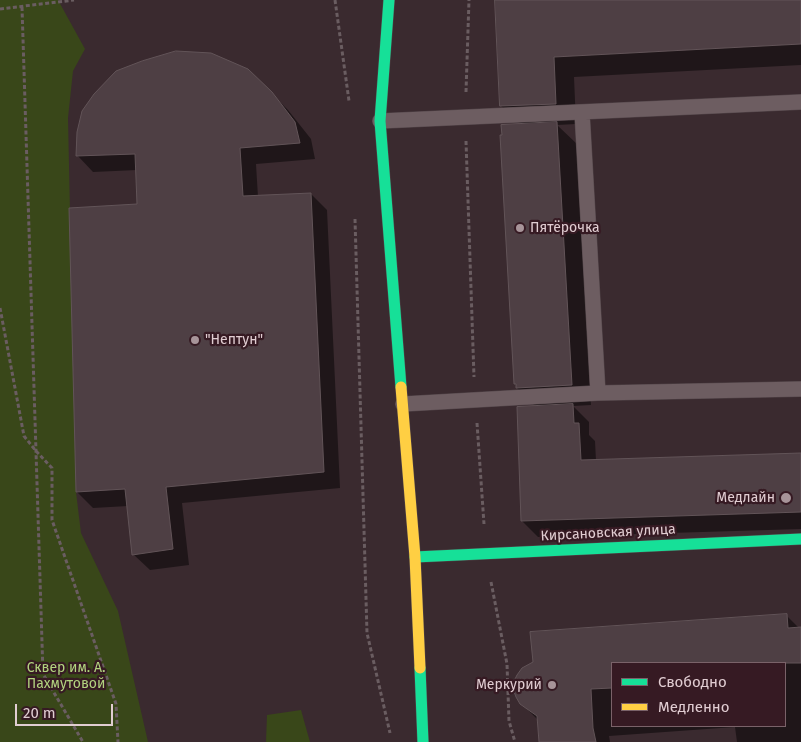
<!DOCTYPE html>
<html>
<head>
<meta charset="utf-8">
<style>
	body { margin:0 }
	#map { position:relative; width:801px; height:742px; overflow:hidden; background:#3a2a2f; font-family:"Fira Sans",sans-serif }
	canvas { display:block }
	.legend { position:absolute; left:611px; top:662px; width:175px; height:65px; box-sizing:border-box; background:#361a23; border:1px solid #7a6269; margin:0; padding:6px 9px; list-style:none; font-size:15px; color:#e1cdd2 }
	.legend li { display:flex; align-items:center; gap:10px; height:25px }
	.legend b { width:25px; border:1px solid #7a6269 }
	.scale { position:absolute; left:15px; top:704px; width:98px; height:22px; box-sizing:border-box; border:2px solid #e1cdd2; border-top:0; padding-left:6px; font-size:15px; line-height:18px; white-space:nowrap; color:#e1cdd2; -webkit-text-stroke:4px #361a23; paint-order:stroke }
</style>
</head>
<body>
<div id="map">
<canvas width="801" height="742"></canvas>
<ul class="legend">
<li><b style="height:6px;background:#16e098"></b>Свободно</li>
<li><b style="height:6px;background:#ffcf43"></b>Медленно</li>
</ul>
<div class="scale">20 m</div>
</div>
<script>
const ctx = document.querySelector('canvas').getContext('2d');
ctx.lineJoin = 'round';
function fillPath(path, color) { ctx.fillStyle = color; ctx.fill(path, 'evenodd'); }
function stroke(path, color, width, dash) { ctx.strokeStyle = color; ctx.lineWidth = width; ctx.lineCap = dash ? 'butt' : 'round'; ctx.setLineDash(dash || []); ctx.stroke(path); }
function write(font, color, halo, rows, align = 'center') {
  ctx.font = font + ' "Fira Sans",sans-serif'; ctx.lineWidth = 4.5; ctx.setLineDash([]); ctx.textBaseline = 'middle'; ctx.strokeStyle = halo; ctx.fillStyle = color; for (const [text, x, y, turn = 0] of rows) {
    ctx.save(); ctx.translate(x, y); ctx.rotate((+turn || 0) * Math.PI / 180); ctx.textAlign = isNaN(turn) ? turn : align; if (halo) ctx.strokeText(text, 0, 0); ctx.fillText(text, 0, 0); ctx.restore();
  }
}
const green = new Path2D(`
	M 0,0 L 58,0 L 85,49 L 73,71 L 68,118 L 76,492 L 81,533 L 118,611 L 148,742 L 0,742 Z
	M 301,710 L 310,742 L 266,742 L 267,715 Z`);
const shadow = new Path2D(`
	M 496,0 L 801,0 L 801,65 L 574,77 L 576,124 L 557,125 L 577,144 L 591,405 L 573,406 L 589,422 L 589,435 L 595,441 L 596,461 L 801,454 L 801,529 L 538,537 L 522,521 L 536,407 L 517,388 L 515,384 L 521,125 L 501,106 Z
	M 271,93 L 288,110 L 311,139 L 315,159 L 256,164 L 258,197 L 311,194 L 327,210 L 340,488 L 182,503 L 189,565 L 150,570 L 133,554 L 128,506 L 93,508 L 77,492 L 139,205 L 137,170 L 93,172 L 77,155 Z
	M 787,616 L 799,628 L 801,628 L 801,742 L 737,742 L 735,727 L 609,736 L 610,742 L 541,742 L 539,721 L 521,703 L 515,688 ZM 612,663 L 785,663 L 785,726 L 612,726 Z`);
const building = new Path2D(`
	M 495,0 L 801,0 L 801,44 L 554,57 L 556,104 L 500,106 Z
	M 176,51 L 211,53 L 248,69 L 272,92 L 295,122 L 300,143 L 240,148 L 243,196 L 311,193 L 324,472 L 166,487 L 173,549 L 132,555 L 125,489 L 76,492 L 69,208 L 137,204 L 135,154 L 76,156 L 77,132 L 82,111 L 94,94 L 116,71 L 142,61 Z
	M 557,122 L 572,385 L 516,388 L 516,384 L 514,384 L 500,135 L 502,135 L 501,125 Z
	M 573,404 L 574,423 L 579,423 L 581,460 L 801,453 L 801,512 L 521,521 L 517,407 Z
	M 787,614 L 788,628 L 801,627 L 801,663 L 612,663 L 612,688 L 591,689 L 593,728 L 596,742 L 539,742 L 537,716 L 520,704 L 516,697 L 513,689 L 514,681 L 517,675 L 522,668 L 533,662 L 530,632 Z`);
const path = new Path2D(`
	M 335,0 L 349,101
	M 22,7 L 43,674 L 83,742
	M 0,9 L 74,0
	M 466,92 L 469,0
	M 466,141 L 474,377
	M 355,219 L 367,633 L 390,733
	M 0,308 L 24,436 L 36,451 L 52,468 L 52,520 L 116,704 L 118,742
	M 477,423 L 484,524
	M 491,582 L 507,664 L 509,721 L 515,742`);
const lane = new Path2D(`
	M 582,112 L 598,393
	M 380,121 L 801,102
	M 403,404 L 598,393 L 801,389`);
const fast = new Path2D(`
	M 389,0 L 380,121 L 401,387
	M 415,557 L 801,539
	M 420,668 L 423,742`);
const slow = new Path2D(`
	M 401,387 L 415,557 L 420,668`);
const markers = [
	[520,228,5,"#a79499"],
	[195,340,5,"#a79499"],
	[786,498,6,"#a79499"],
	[552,685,5,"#a79499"]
];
const poiNames = [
	["Пятёрочка",530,228],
	["\"Нептун\"",205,340],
	["Медлайн",775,498,"right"],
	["Меркурий",542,685,"right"]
];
const streetNames = [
	["Кирсановская улица",608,533,-3]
];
const parkNames = [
	["Сквер им. А.",66,668],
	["Пахмутовой",66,684]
];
fillPath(green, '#394719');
fillPath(shadow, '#0007');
fillPath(building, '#4e3f44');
stroke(building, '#625458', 1);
stroke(lane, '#53464a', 16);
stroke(fast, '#53464a', 12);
stroke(slow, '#53464a', 12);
stroke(path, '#6a5d61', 3, [4, 2.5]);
stroke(lane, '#6d5d61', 15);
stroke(fast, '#16e098', 11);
stroke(slow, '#ffcf43', 11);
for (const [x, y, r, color] of markers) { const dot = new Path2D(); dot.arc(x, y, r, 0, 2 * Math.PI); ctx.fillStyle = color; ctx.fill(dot); stroke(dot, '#361a23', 2); }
write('14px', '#e1cdd2', '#361a23', poiNames, 'left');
write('14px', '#e1cdd2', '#361a23', streetNames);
write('14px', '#b2d37f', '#361a23', parkNames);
</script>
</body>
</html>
